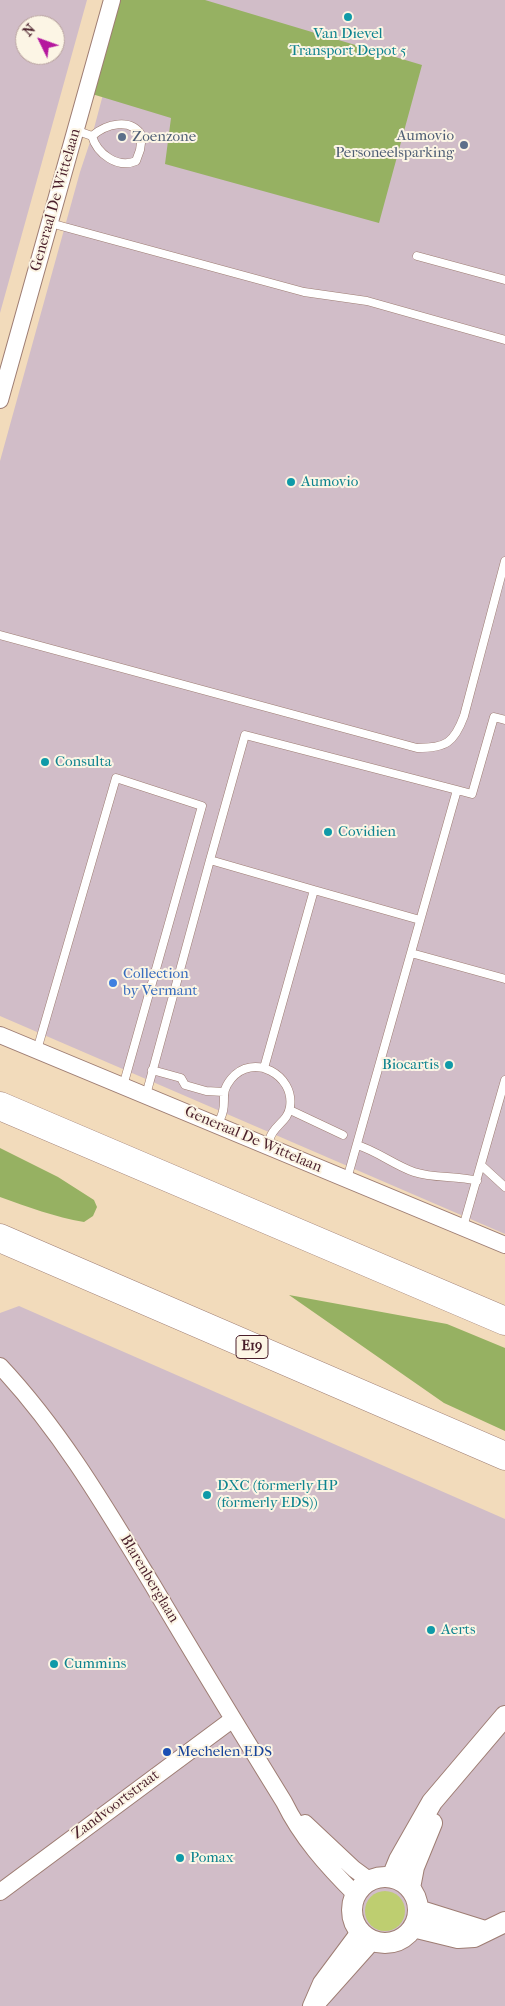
<!DOCTYPE html>
<html>
<head>
<meta charset="utf-8">
<style>
	body { margin:0 }
	#map { position:relative; width:505px; height:2006px; overflow:hidden; background:#f2dbbb; font-family:"IM FELL French Canon",serif }
	canvas { display:block }
	.north { position:absolute; left:15px; top:15px; width:50px; height:50px; box-sizing:border-box; background:#fcf5e5; border:1px solid #b59f9b; border-radius:50%; rotate:312deg; font-size:14px; font-weight:700; line-height:20px; text-align:center; color:#4a1f2b }
	.north::after { content:''; display:block; margin:auto; width:18px; height:22px; background:#b5179e; clip-path:polygon(50% 0,100% 100%,50% 72%,0 100%) }
</style>
</head>
<body>
<div id="map">
<canvas width="505" height="2006"></canvas>
<div class="north">N</div>
</div>
<script>
const ctx = document.querySelector('canvas').getContext('2d');
ctx.lineJoin = 'round';
function fillPath(path, color) { ctx.fillStyle = color; ctx.fill(path, 'evenodd'); }
function stroke(path, color, width, dash) { ctx.strokeStyle = color; ctx.lineWidth = width; ctx.lineCap = dash ? 'butt' : 'round'; ctx.setLineDash(dash || []); ctx.stroke(path); }
function write(font, color, halo, rows, align = 'center') {
  ctx.font = font + ' "IM FELL French Canon",serif'; ctx.lineWidth = 4; ctx.setLineDash([]); ctx.textBaseline = 'middle'; ctx.strokeStyle = halo; ctx.fillStyle = color; for (const [text, x, y, turn = 0] of rows) {
    ctx.save(); ctx.translate(x, y); ctx.rotate((+turn || 0) * Math.PI / 180); ctx.textAlign = isNaN(turn) ? turn : align; if (halo) ctx.strokeText(text, 0, 0); ctx.fillText(text, 0, 0); ctx.restore();
  }
}
const industrial = new Path2D(`
	M 0,0 L 87,0 L 0,313 ZM 25,25 L 55,25 L 55,55 L 25,55 Z
	M 128,0 L 505,0 L 505,1234 L 0,1016 L 0,461 L 80,172 L 92,136 Z
	M 19,1306 L 505,1519 L 505,2006 L 0,2006 L 0,1313 Z`);
const green = new Path2D(`
	M365 1911a20 20 0 1 1 40 0a20 20 0 1 1-40 0Z`);
const forest = new Path2D(`
	M 119,0 L 205,0 L 422,65 L 379,223 L 165,164 L 171,118 L 92,94 Z
	M 0,1148 L 58,1177 L 94,1200 L 97,1207 L 93,1216 L 84,1222 C 55,1217 28,1207 0,1197 Z
	M 289,1295 L 447,1324 L 505,1348 L 505,1431 L 444,1403 Z`);
const service = new Path2D(`
	M 75,130 L 92,136 C 97,154 118,169 136,161 L 140,150 L 142,136 C 131,117 106,124 92,136
	M 50,223 L 304,292 L 367,301 L 505,340
	M 417,256 L 505,280
	M 0,635 L 417,748 C 446,748 454,743 464,716 L 505,561
	M 210,860 L 245,735 L 457,790
	M 411,953 L 505,979
	M 37,1050 L 116,778 L 202,806 L 123,1086
	M 264,1068 L 314,890 L 420,920
	M 152,1070 L 181,1078 L 185,1085 L 206,1091 L 224,1092
	M 146,1095 L 210,860 L 314,890
	M 290,1110 L 343,1135
	M 218,1125 C 219,1121 222,1116 223,1111 C 226,1098 220,1093 231,1079 C 253,1052 295,1075 290,1107 C 288,1119 279,1123 273,1132 C 270,1136 269,1141 267,1146
	M 357,1145 C 377,1151 394,1165 414,1172 C 435,1179 457,1175 477,1181
	M 481,1165 L 505,1187
	M 347,1179 L 457,790 L 472,794 L 494,717 L 505,720
	M 463,1227 L 505,1080`);
const minor = new Path2D(`
	M 0,400 L 112,0
	M 0,1035 L 505,1245
	M 0,1366 C 61,1431 106,1508 152,1584 C 195,1657 239,1729 284,1802 C 301,1837 327,1866 355,1894
	M 305,1823 L 354,1869 L 369,1880
	M 0,1892 L 233,1719
	M 311,2006 L 321,1983 L 359,1932
	M 315,2006 L 373,1941`);
const tertiary = new Path2D(`
	M352 1910a33 33 0 1 1 66 0a33 33 0 1 1-66 0Z
	M 392,1877 L 399,1860 L 432,1802 L 505,1716
	M 410,1888 L 414,1867 L 432,1823
	M 418,1910 L 485,1931
	M 413,1927 L 458,1938 L 474,1937 L 505,1922`);
const motorway = new Path2D(`
	M 0,1106 L 505,1321
	M 0,1238 L 505,1456`);
const markers = [
	[348,17,5,"#0f9aa8"],
	[122,137,5,"#5c6f8a"],
	[464,145,5,"#5c6f8a"],
	[291,482,5,"#0f9aa8"],
	[45,762,5,"#0f9aa8"],
	[328,832,5,"#0f9aa8"],
	[113,983,5,"#3f7fe0"],
	[449,1065,5,"#0f9aa8"],
	[207,1495,5,"#0f9aa8"],
	[431,1630,5,"#0f9aa8"],
	[54,1664,5,"#0f9aa8"],
	[167,1752,5,"#1a4fb4"],
	[180,1858,5,"#0f9aa8"]
];
const shields = [
	[252,1347,32]
];
const shieldNames = [
	["E19",252,1347]
];
const cultureNames = [
	["Van Dievel",348,34,"center"],
	["Transport Depot 5",348,51,"center"],
	["Aumovio",301,482],
	["Consulta",55,762],
	["Covidien",338,832],
	["Biocartis",439,1065,"right"],
	["DXC (formerly HP",217,1486],
	["(formerly EDS))",217,1503],
	["Aerts",441,1630],
	["Cummins",64,1664],
	["Pomax",190,1858]
];
const serviceNames = [
	["Aumovio",454,136],
	["Personeelsparking",454,153],
	["Zoenzone",132,137,"left"]
];
const streetNames = [
	["Generaal De Wittelaan",56,200,-74],
	["Generaal De Wittelaan",253,1140,23],
	["Blarenberglaan",149,1579,59],
	["Zandvoortstraat",116,1805,-37]
];
const shopNames = [
	["Collection",123,974],
	["by Vermant",123,991]
];
const transitNames = [
	["Mechelen EDS",177,1752]
];
fillPath(industrial, '#d1bdc8');
fillPath(green, '#bece70');
fillPath(forest, '#96b162');
stroke(service, '#9e7d73', 9);
stroke(minor, '#9e7d73', 18);
stroke(tertiary, '#9e7d73', 22);
stroke(motorway, '#9e7d73', 29);
stroke(service, '#fff', 8);
stroke(minor, '#fff', 16);
stroke(tertiary, '#fff', 20);
stroke(motorway, '#fff', 28);
for (const [x, y, r, color] of markers) { const dot = new Path2D(); dot.arc(x, y, r, 0, 2 * Math.PI); ctx.fillStyle = color; ctx.fill(dot); stroke(dot, '#fcf5e5', 2); }
for (const [x, y, w] of shields) { const box = new Path2D(); box.roundRect(x - w / 2, y - 11.5, w, 23, 4); ctx.fillStyle = '#fcf5e5'; ctx.fill(box); stroke(box, '#4a1f2b', 1); }
write('bold 14px', '#4a1f2b', null, shieldNames);
write('15px', '#0d838f', '#fcf5e5', cultureNames, 'left');
write('15px', '#4e5e75', '#fcf5e5', serviceNames, 'right');
write('15px', '#4a1f2b', '#fcf5e5', streetNames);
write('15px', '#366cbe', '#fcf5e5', shopNames, 'left');
write('15px', '#164399', '#fcf5e5', transitNames, 'left');
</script>
</body>
</html>
